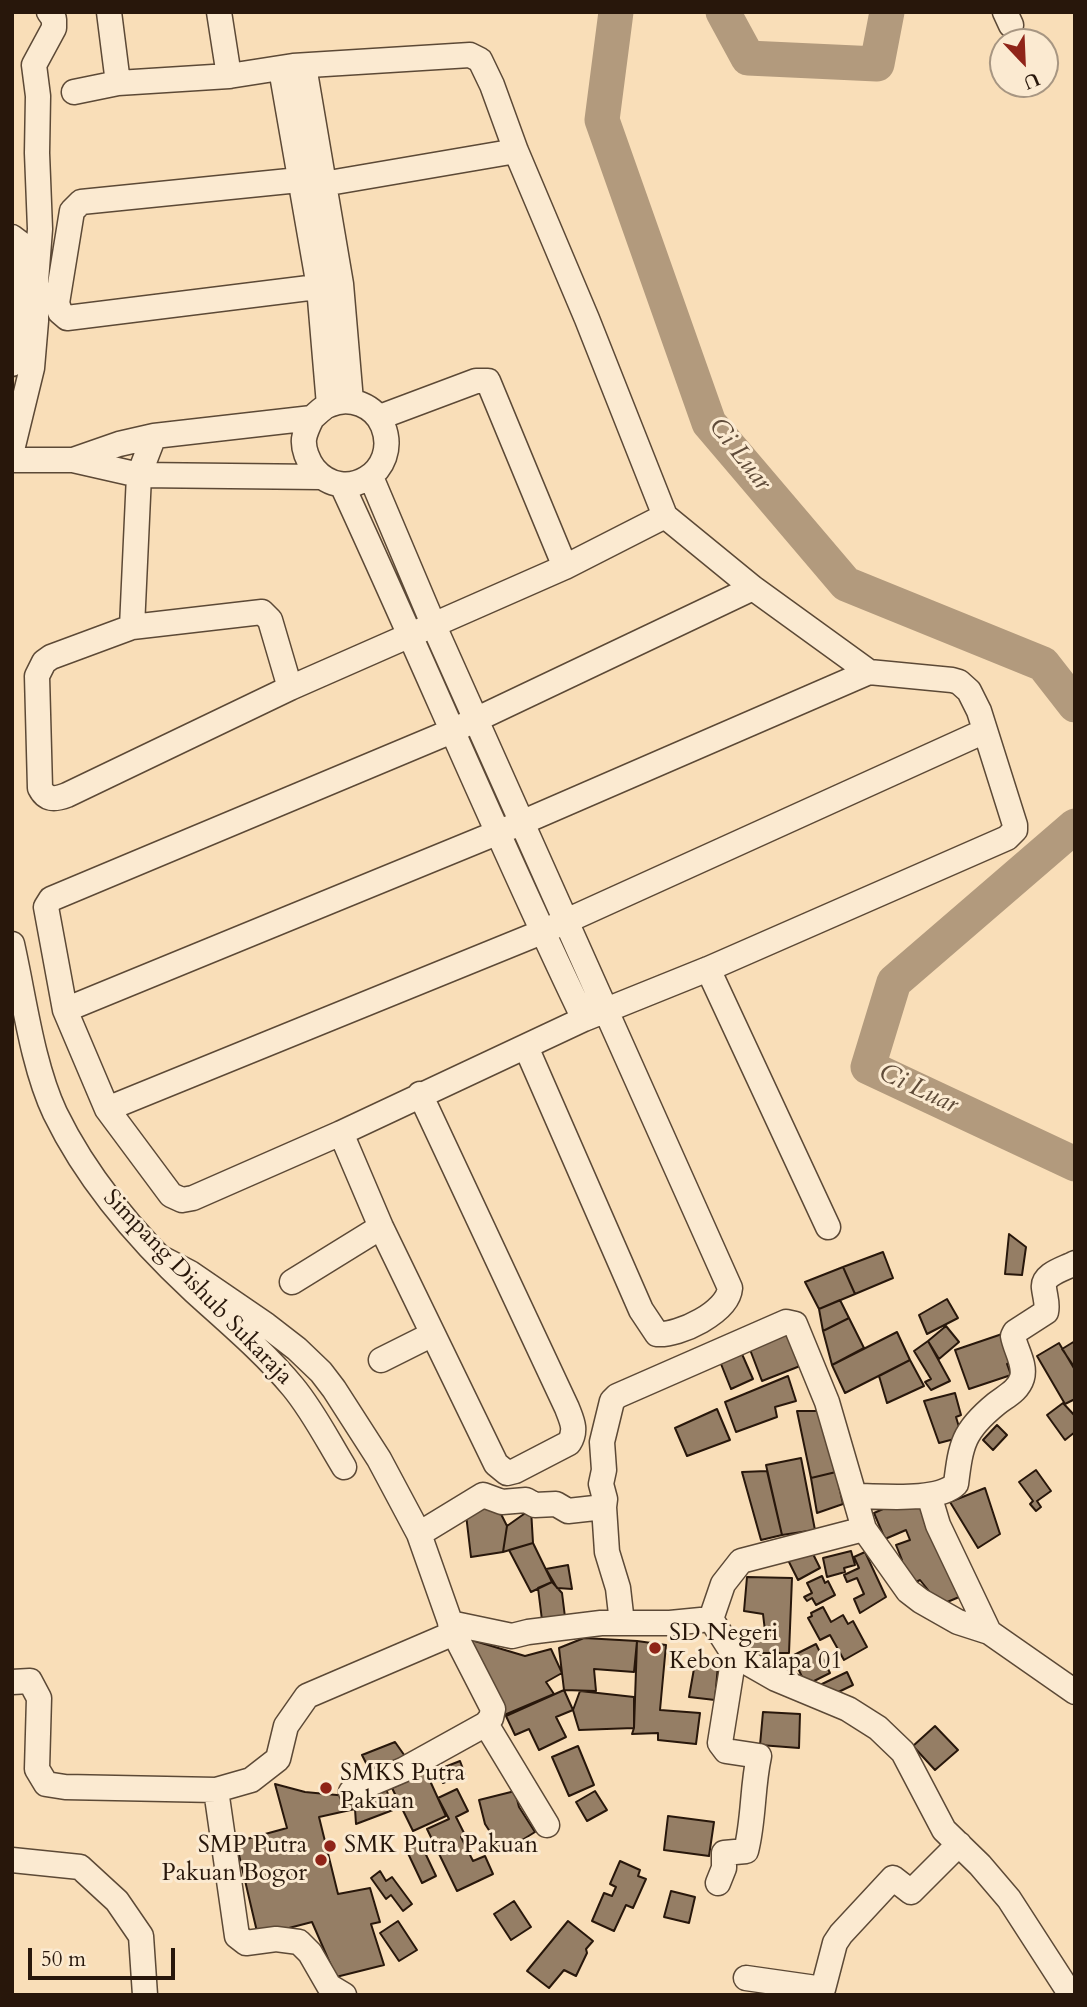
<!DOCTYPE html>
<html>
<head>
<meta charset="utf-8">
<style>
	body { margin:0 }
	#map { position:relative; width:1087px; height:2007px; overflow:hidden; background:#f9deb8; font-family:Cardo,serif }
	canvas { display:block }
	.frame { position:absolute; inset:0; border:14px solid #28170b; pointer-events:none }
	.north { position:absolute; left:989px; top:28px; width:70px; height:70px; box-sizing:border-box; background:#fbead1; border:2px solid #a79682; border-radius:50%; rotate:157deg; font-size:19px; font-weight:700; line-height:28px; text-align:center; color:#28170b }
	.north::after { content:''; display:block; margin:auto; width:24px; height:32px; background:#8f2418; clip-path:polygon(50% 0,100% 100%,50% 72%,0 100%) }
	.scale { position:absolute; left:28px; top:1948px; width:147px; height:32px; box-sizing:border-box; border:4px solid #28170b; border-top:0; padding-left:9px; font-size:21px; line-height:24px; white-space:nowrap; color:#28170b; -webkit-text-stroke:5px #fbead1; paint-order:stroke }
</style>
</head>
<body>
<div id="map">
<canvas width="1087" height="2007"></canvas>
<div class="frame"></div>
<div class="north">U</div>
<div class="scale">50 m</div>
</div>
<script>
const ctx = document.querySelector('canvas').getContext('2d');
ctx.lineJoin = 'round';
function stroke(path, color, width, dash) { ctx.strokeStyle = color; ctx.lineWidth = width; ctx.lineCap = dash ? 'butt' : 'round'; ctx.setLineDash(dash || []); ctx.stroke(path); }
function fillPath(path, color) { ctx.fillStyle = color; ctx.fill(path, 'evenodd'); }
function write(font, color, halo, rows, align = 'center') {
  ctx.font = font + ' Cardo,serif'; ctx.lineWidth = 6; ctx.setLineDash([]); ctx.textBaseline = 'middle'; ctx.strokeStyle = halo; ctx.fillStyle = color; for (const [text, x, y, turn = 0] of rows) {
    ctx.save(); ctx.translate(x, y); ctx.rotate((+turn || 0) * Math.PI / 180); ctx.textAlign = isNaN(turn) ? turn : align; if (halo) ctx.strokeText(text, 0, 0); ctx.fillText(text, 0, 0); ctx.restore();
  }
}
const river = new Path2D(`
	M 616,12 L 602,120 L 709,423 L 846,584 L 1043,664 L 1075,705
	M 723,12 L 748,58 L 877,64 L 887,12
	M 1075,826 L 894,982 L 868,1067 L 1075,1164`);
const building = new Path2D(`
	M 1009,1234 L 1026,1247 L 1022,1275 L 1005,1274 Z
	M 883,1252 L 893,1278 L 855,1294 L 843,1267 Z
	M 843,1267 L 855,1294 L 819,1309 L 805,1282 Z
	M 947,1299 L 958,1318 L 927,1334 L 919,1315 Z
	M 840,1300 L 849,1318 L 823,1331 L 819,1309 Z
	M 849,1318 L 864,1348 L 832,1365 L 823,1331 Z
	M 946,1326 L 959,1342 L 939,1359 L 928,1341 Z
	M 897,1332 L 910,1360 L 845,1393 L 832,1365 Z
	M 1005,1333 L 1015,1361 L 1007,1364 L 1011,1375 L 969,1389 L 955,1350 Z
	M 789,1334 L 800,1366 L 762,1381 L 749,1347 Z
	M 928,1341 L 950,1381 L 931,1390 L 925,1382 L 931,1379 L 914,1351 Z
	M 1075,1341 L 1075,1368 L 1062,1349 Z
	M 1059,1343 L 1075,1370 L 1075,1399 L 1065,1404 L 1037,1356 Z
	M 738,1345 L 753,1379 L 731,1389 L 717,1354 Z
	M 910,1360 L 924,1386 L 887,1403 L 879,1376 Z
	M 788,1376 L 796,1401 L 775,1407 L 777,1417 L 736,1432 L 725,1402 Z
	M 955,1393 L 961,1415 L 956,1417 L 962,1437 L 939,1443 L 924,1401 Z
	M 1063,1403 L 1075,1416 L 1075,1432 L 1065,1440 L 1047,1415 Z
	M 717,1409 L 730,1440 L 687,1456 L 675,1428 Z
	M 797,1411 L 823,1411 L 836,1472 L 811,1478 Z
	M 997,1425 L 1007,1435 L 993,1450 L 983,1440 Z
	M 801,1458 L 815,1530 L 782,1535 L 766,1465 Z
	M 1036,1470 L 1051,1491 L 1037,1501 L 1041,1507 L 1036,1511 L 1030,1504 L 1033,1501 L 1019,1482 Z
	M 767,1471 L 782,1535 L 761,1540 L 742,1472 Z
	M 836,1472 L 843,1504 L 817,1513 L 811,1478 Z
	M 985,1488 L 1000,1534 L 978,1548 L 950,1502 Z
	M 924,1500 L 964,1595 L 940,1605 L 920,1580 L 914,1583 L 895,1563 L 902,1560 L 896,1545 L 910,1540 L 906,1530 L 885,1539 L 874,1513 L 901,1501 Z
	M 495,1502 L 507,1526 L 503,1552 L 471,1557 L 465,1506 Z
	M 531,1509 L 533,1543 L 503,1552 L 507,1526 Z
	M 533,1543 L 552,1582 L 531,1592 L 509,1550 Z
	M 810,1548 L 820,1568 L 798,1580 L 788,1560 Z
	M 851,1551 L 855,1565 L 844,1568 L 845,1572 L 827,1577 L 823,1558 Z
	M 865,1552 L 886,1597 L 860,1613 L 854,1599 L 864,1594 L 857,1578 L 847,1582 L 844,1575 L 859,1568 L 854,1557 Z
	M 568,1565 L 572,1589 L 557,1588 L 546,1569 Z
	M 822,1576 L 825,1583 L 828,1581 L 835,1595 L 816,1605 L 812,1598 L 807,1601 L 804,1597 L 812,1593 L 807,1583 Z
	M 747,1577 L 792,1578 L 789,1653 L 749,1653 L 751,1632 L 765,1631 L 763,1614 L 744,1611 Z
	M 552,1582 L 562,1593 L 566,1625 L 543,1628 L 538,1588 Z
	M 823,1607 L 831,1622 L 843,1615 L 848,1624 L 853,1621 L 867,1647 L 844,1660 L 830,1635 L 820,1640 L 808,1618 L 812,1616 L 811,1613 Z
	M 584,1638 L 637,1641 L 634,1672 L 594,1669 L 596,1691 L 564,1690 L 559,1648 Z
	M 468,1639 L 525,1656 L 551,1649 L 562,1673 L 546,1682 L 554,1694 L 502,1716 Z
	M 637,1641 L 666,1645 L 660,1710 L 700,1713 L 696,1744 L 658,1740 L 658,1733 L 632,1734 L 634,1728 Z
	M 816,1644 L 830,1673 L 806,1685 L 792,1656 Z
	M 695,1663 L 718,1665 L 715,1700 L 689,1697 Z
	M 847,1672 L 853,1685 L 828,1697 L 822,1684 Z
	M 564,1690 L 573,1710 L 556,1717 L 566,1737 L 539,1750 L 529,1729 L 515,1735 L 506,1716 Z
	M 580,1691 L 634,1697 L 634,1728 L 579,1730 L 573,1710 Z
	M 763,1712 L 800,1714 L 799,1748 L 760,1745 Z
	M 935,1726 L 958,1750 L 935,1770 L 913,1746 Z
	M 395,1742 L 407,1759 L 375,1781 L 362,1755 Z
	M 578,1746 L 594,1785 L 569,1796 L 552,1757 Z
	M 460,1761 L 465,1774 L 443,1783 L 437,1770 Z
	M 426,1772 L 446,1816 L 413,1831 L 392,1788 Z
	M 275,1784 L 305,1792 L 358,1797 L 385,1785 L 393,1810 L 356,1824 L 355,1809 L 319,1817 L 338,1894 L 370,1888 L 380,1922 L 371,1924 L 384,1965 L 336,1977 L 312,1922 L 258,1936 L 236,1842 L 287,1828 Z
	M 457,1789 L 468,1811 L 456,1817 L 465,1835 L 461,1837 L 473,1861 L 485,1856 L 493,1874 L 457,1891 L 427,1829 L 449,1819 L 438,1798 Z
	M 515,1791 L 519,1807 L 535,1832 L 503,1852 L 485,1824 L 479,1800 Z
	M 595,1791 L 607,1810 L 587,1821 L 576,1802 Z
	M 668,1816 L 714,1822 L 709,1856 L 664,1850 Z
	M 419,1840 L 436,1876 L 422,1883 L 405,1847 Z
	M 620,1861 L 640,1870 L 638,1876 L 646,1879 L 633,1908 L 626,1905 L 614,1931 L 592,1921 L 604,1893 L 612,1896 L 616,1887 L 610,1884 Z
	M 380,1871 L 386,1881 L 392,1877 L 412,1904 L 403,1911 L 391,1895 L 386,1899 L 371,1878 Z
	M 671,1891 L 695,1897 L 689,1923 L 664,1917 Z
	M 514,1901 L 531,1927 L 511,1940 L 494,1914 Z
	M 398,1921 L 417,1950 L 399,1961 L 380,1933 Z
	M 568,1921 L 593,1941 L 586,1949 L 587,1953 L 576,1976 L 564,1970 L 549,1988 L 527,1971 Z`);
const minor = new Path2D(`
	M 109,12 L 118,83
	M 219,12 L 229,76 L 293,66 L 470,55 L 480,60 L 492,85 L 516,151 L 587,319 L 665,516 L 753,588 L 869,672 L 952,680 L 959,682 L 969,691 L 979,711 L 1015,825 L 1015,830 L 1007,838 L 708,969 L 584,1019 L 341,1133 L 193,1198 L 182,1200 L 171,1195 L 107,1109 L 65,1010 L 46,907 L 51,899 L 452,731 L 753,588
	M 1005,12 L 1011,25
	M 304,66 L 341,284 L 351,401
	M 281,69 L 319,287 L 329,405
	M 74,92 L 118,83 L 229,76
	M 12,237 L 20,243 L 23,254 L 12,364
	M 341,284 L 67,318 L 60,312 L 57,303 L 72,211 L 81,202 L 299,180 L 323,184 L 516,151
	M 380,417 L 476,381 L 488,381 L 565,567 L 665,516
	M 154,436 L 139,475 L 132,627 L 51,657 L 44,662 L 37,676 L 40,788 C 46,800 54,800 67,795 L 290,688 L 565,567
	M 12,450 L 32,368 L 36,321 L 36,281 L 40,229 L 37,153 L 38,96 L 34,65 L 54,28 L 54,19 L 49,12
	M 12,460 L 73,460 L 139,475 L 321,477
	M 73,460 L 119,444 L 154,436 L 312,418 C 317,414 323,407 329,405 C 350,395 375,406 383,426 C 401,471 345,506 314,469 C 308,461 303,449 304,439 C 305,432 309,424 312,418
	M 371,477 L 434,626 L 730,1288 C 728,1312 679,1336 657,1334 L 641,1310 L 526,1047
	M 342,485 C 424,662 499,843 584,1019
	M 132,627 L 262,612 L 270,620 L 290,688
	M 12,944 C 24,997 32,1064 55,1113 C 88,1181 139,1240 194,1291 C 228,1322 264,1352 293,1387 C 313,1411 328,1441 344,1467
	M 708,969 L 828,1227
	M 65,1010 L 521,823 L 869,672
	M 107,1109 L 542,932 L 985,731
	M 341,1133 L 381,1227 L 496,1464 L 507,1473 L 515,1471 L 569,1443 C 577,1430 572,1421 567,1408 L 420,1094
	M 163,1259 L 190,1273 L 266,1325 L 297,1349 L 321,1372 L 334,1389 L 379,1459 L 419,1534 L 454,1633 L 493,1709 L 491,1718 L 486,1724 L 403,1770 L 351,1792
	M 292,1282 L 381,1227
	M 381,1360 L 433,1334
	M 929,1495 L 938,1525 L 989,1632
	M 856,1496 C 882,1496 938,1502 956,1484 C 961,1444 963,1431 996,1404 C 1006,1396 1018,1391 1022,1378 C 1026,1364 1015,1349 1013,1336 L 1015,1332 L 1046,1312 C 1048,1304 1045,1297 1044,1288 C 1042,1274 1064,1269 1075,1263
	M 604,1507 L 607,1552 L 618,1588 L 622,1623
	M 419,1534 L 483,1495 L 502,1502 L 526,1500 L 535,1505 L 556,1504 L 568,1511 L 604,1507 L 605,1499 L 601,1484 L 604,1470 L 602,1442 L 612,1401 L 617,1396 L 786,1322 L 795,1324 L 827,1402 L 864,1529
	M 711,1619 L 723,1584 L 741,1561 L 864,1529 L 908,1591 L 921,1601 L 958,1622 L 989,1632 L 1075,1692
	M 450,1623 L 512,1636 L 528,1632 L 601,1623 L 670,1623 L 711,1619 L 734,1655 L 776,1679 L 848,1709 L 878,1728 L 903,1752 L 944,1830 L 980,1865 L 1009,1899 L 1071,1995
	M 12,1682 L 30,1681 L 39,1698 L 37,1769 L 46,1784 L 65,1787 L 216,1790 L 251,1780 L 278,1759 L 286,1726 L 307,1696 L 454,1633
	M 486,1724 L 547,1825
	M 216,1790 L 237,1936 L 246,1943 L 276,1939 L 299,1942 L 310,1953 L 329,1986 L 344,1995
	M 12,1860 L 80,1867 L 117,1901 L 141,1936 L 145,1995
	M 718,1883 L 724,1868 L 724,1853 L 746,1851 C 754,1820 752,1788 759,1756 L 726,1751 L 720,1743 L 734,1655
	M 746,1978 L 823,1989 L 835,1943 L 841,1934 L 893,1878 L 911,1892 L 959,1844`);
const markers = [
	[655,1648,7,"#8f2418"],
	[326,1788,7,"#8f2418"],
	[330,1846,7,"#8f2418"],
	[321,1860,7,"#8f2418"]
];
const streetNames = [
	["Simpang Dishub Sukaraja",197,1288,46]
];
const poiNames = [
	["SD Negeri",669,1634],
	["Kebon Kalapa 01",669,1662],
	["SMKS Putra",340,1774],
	["Pakuan",340,1802],
	["SMP Putra",307,1846,"right"],
	["Pakuan Bogor",307,1874,"right"],
	["SMK Putra Pakuan",344,1846]
];
const waterNames = [
	["Ci Luar",739,455,52],
	["Ci Luar",918,1090,25]
];
stroke(river, '#b29a7d', 35);
fillPath(building, '#957e65');
stroke(building, '#28170b', 2);
stroke(minor, '#5c4936', 27);
stroke(minor, '#fbead1', 24);
for (const [x, y, r, color] of markers) { const dot = new Path2D(); dot.arc(x, y, r, 0, 2 * Math.PI); ctx.fillStyle = color; ctx.fill(dot); stroke(dot, '#fbead1', 2.5); }
write('24px', '#28170b', '#fbead1', streetNames);
write('24px', '#28170b', '#fbead1', poiNames, 'left');
write('italic 26px', '#5f4b39', '#fbead1', waterNames);
</script>
</body>
</html>
